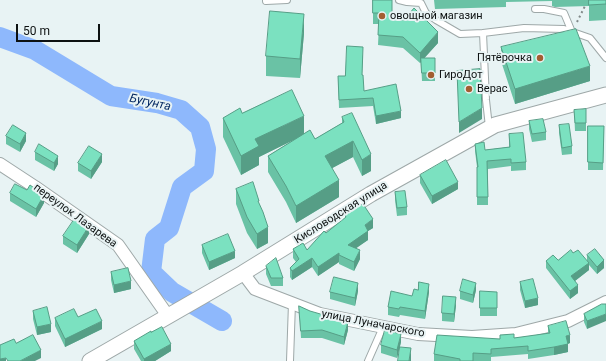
<!DOCTYPE html>
<html>
<head>
<meta charset="utf-8">
<style>
	body { margin:0 }
	#map { position:relative; width:606px; height:361px; overflow:hidden; background:#e8f3f4; font-family:Roboto,sans-serif }
	canvas { display:block }
	.scale { position:absolute; left:16px; top:24px; width:84px; height:18px; box-sizing:border-box; border:2px solid #0d1111; border-top:0; padding-left:5px; font-size:12px; line-height:14px; white-space:nowrap; color:#0d1111; -webkit-text-stroke:3px #e8f3f4; paint-order:stroke }
</style>
</head>
<body>
<div id="map">
<canvas width="606" height="361"></canvas>
<div class="scale">50 m</div>
</div>
<script>
const ctx = document.querySelector('canvas').getContext('2d');
ctx.lineJoin = 'round';
function stroke(path, color, width, dash) { ctx.strokeStyle = color; ctx.lineWidth = width; ctx.lineCap = dash ? 'butt' : 'round'; ctx.setLineDash(dash || []); ctx.stroke(path); }
function fillPath(path, color) { ctx.fillStyle = color; ctx.fill(path, 'evenodd'); }
function write(font, color, halo, rows, align = 'center') {
  ctx.font = font + ' Roboto,sans-serif'; ctx.lineWidth = 4; ctx.setLineDash([]); ctx.textBaseline = 'middle'; ctx.strokeStyle = halo; ctx.fillStyle = color; for (const [text, x, y, turn = 0] of rows) {
    ctx.save(); ctx.translate(x, y); ctx.rotate((+turn || 0) * Math.PI / 180); ctx.textAlign = isNaN(turn) ? turn : align; if (halo) ctx.strokeText(text, 0, 0); ctx.fillText(text, 0, 0); ctx.restore();
  }
}
const river = new Path2D(`
	M 0,37 L 35,50 L 111,96 L 157,103 L 181,110 L 200,127 L 206,149 L 204,171 L 182,187 L 169,228 L 155,239 L 151,272 L 172,292 L 222,321`);
const path = new Path2D(`
	M 577,22 L 586,4`);
const service = new Path2D(`
	M 399,0 L 407,2 L 421,3 L 426,13 L 436,20 L 460,34 L 483,33
	M 266,1 L 287,0
	M 535,9 L 544,9 L 564,13 L 572,32
	M 489,127 L 486,100 L 483,33 L 524,28 L 564,29 L 590,38 L 606,58
	M 290,361 L 292,303
	M 368,361 L 383,327`);
const minor = new Path2D(`
	M 0,164 L 35,187 L 118,245 L 168,316
	M 243,273 L 255,289 L 320,314 L 418,334 L 472,337 L 516,334 L 568,321 L 606,302`);
const tertiary = new Path2D(`
	M 90,361 L 243,273 L 371,194 L 495,125 L 606,95`);
const wall = new Path2D(`
	M 373,0 L 392,19 L 438,43 L 424,58 L 435,58 L 435,81 L 422,81 L 421,62 L 420,63 L 403,48 L 378,45 L 379,24 L 373,24 Z
	M 434,0 L 606,0 L 606,20 L 589,21 L 589,6 L 555,7 L 552,6 L 552,1 L 506,2 L 506,7 L 435,9 Z
	M 304,33 L 300,78 L 266,76 L 266,56 Z
	M 501,47 L 590,81 L 515,104 L 501,61 Z
	M 363,55 L 362,75 L 364,91 L 401,118 L 376,124 L 373,106 L 339,108 L 338,76 L 345,76 Z
	M 574,110 L 586,123 L 586,131 L 575,131 Z
	M 242,113 L 304,134 L 315,139 L 342,123 L 342,117 L 371,171 L 362,176 L 353,157 L 332,168 L 339,197 L 296,223 L 286,202 L 268,172 L 268,156 L 295,139 L 259,157 L 259,165 L 241,175 L 223,137 L 223,118 Z
	M 529,121 L 546,132 L 546,140 L 532,142 L 529,129 Z
	M 559,125 L 572,146 L 572,154 L 562,155 L 559,133 Z
	M 588,126 L 604,126 L 603,170 L 588,170 Z
	M 509,134 L 526,162 L 526,170 L 511,171 L 511,166 L 488,169 L 488,205 L 477,205 L 477,167 L 475,151 L 475,144 L 485,150 L 509,147 Z
	M 6,136 L 26,141 L 20,152 L 6,144 Z
	M 35,152 L 58,164 L 54,171 L 35,160 Z
	M 102,162 L 91,179 L 78,171 L 78,163 Z
	M 420,175 L 458,189 L 432,204 L 420,183 Z
	M 236,189 L 259,205 L 268,243 L 257,249 L 247,233 L 236,204 Z
	M 395,192 L 407,207 L 407,215 L 397,216 L 395,200 Z
	M 10,193 L 44,203 L 36,217 L 10,201 Z
	M 345,215 L 373,228 L 368,231 L 368,240 L 355,248 L 360,259 L 354,271 L 339,264 L 339,262 L 318,276 L 312,267 L 292,280 L 290,277 L 290,268 L 296,262 L 293,258 L 293,249 L 307,250 L 326,233 L 345,218 Z
	M 89,234 L 77,253 L 63,244 L 63,236 Z
	M 202,245 L 235,258 L 209,270 L 202,253 Z
	M 573,253 L 587,261 L 587,255 L 604,268 L 597,274 L 589,265 L 589,270 L 575,281 L 578,293 L 570,299 L 546,268 L 546,261 L 558,260 Z
	M 266,266 L 283,278 L 283,286 L 271,286 L 266,274 Z
	M 111,272 L 131,289 L 114,293 L 111,280 Z
	M 520,282 L 538,305 L 525,308 L 520,290 Z
	M 476,290 L 473,303 L 460,299 L 460,291 Z
	M 358,291 L 355,306 L 330,299 L 330,292 Z
	M 429,292 L 425,319 L 400,315 L 399,317 L 388,315 L 388,307 L 412,296 Z
	M 497,292 L 497,316 L 480,316 L 480,308 Z
	M 602,304 L 587,329 L 584,322 L 584,314 Z
	M 456,305 L 454,322 L 442,321 L 442,313 Z
	M 299,306 L 348,330 L 344,345 L 322,338 L 301,338 Z
	M 33,311 L 51,332 L 37,335 L 33,319 Z
	M 78,317 L 102,329 L 65,347 L 55,326 L 55,318 Z
	M 548,326 L 570,343 L 568,344 L 568,352 L 554,355 L 528,359 L 528,354 L 491,357 L 491,361 L 434,361 L 434,354 L 500,339 L 500,335 L 514,338 L 548,334 Z
	M 134,341 L 171,351 L 155,361 L 141,361 L 134,349 Z
	M 401,342 L 397,358 L 381,353 L 381,345 Z`);
const shadedWall = new Path2D(`
	M 304,14 L 304,33 L 300,78 L 300,59 Z
	M 438,32 L 438,43 L 420,63 L 420,53 Z
	M 590,66 L 590,81 L 515,104 L 515,89 Z
	M 482,108 L 482,119 L 459,133 L 459,122 Z
	M 401,111 L 401,118 L 376,124 L 376,116 Z
	M 304,116 L 304,135 L 259,157 L 259,165 L 241,175 L 241,156 L 255,139 Z
	M 26,133 L 26,141 L 20,152 L 20,144 Z
	M 353,141 L 353,157 L 325,172 L 325,156 Z
	M 102,154 L 102,162 L 91,179 L 91,171 Z
	M 371,154 L 371,171 L 362,176 L 362,160 Z
	M 58,156 L 58,164 L 54,171 L 54,163 Z
	M 339,180 L 339,197 L 296,223 L 296,206 Z
	M 458,182 L 458,189 L 432,204 L 432,196 Z
	M 44,195 L 44,203 L 36,217 L 36,209 Z
	M 373,219 L 373,228 L 368,231 L 368,240 L 348,254 L 348,245 L 365,225 Z
	M 89,226 L 89,234 L 77,253 L 77,245 Z
	M 268,227 L 268,243 L 257,249 L 257,234 Z
	M 360,250 L 360,259 L 354,271 L 354,262 Z
	M 235,251 L 235,258 L 209,270 L 209,262 Z
	M 339,253 L 339,262 L 318,276 L 318,267 Z
	M 312,258 L 312,267 L 292,280 L 292,271 Z
	M 604,260 L 604,268 L 597,274 L 597,267 Z
	M 589,263 L 589,270 L 571,284 L 571,276 Z
	M 131,281 L 131,289 L 114,293 L 114,285 Z
	M 358,283 L 358,291 L 355,306 L 355,298 Z
	M 476,283 L 476,290 L 473,303 L 473,295 Z
	M 429,284 L 429,292 L 425,319 L 425,311 Z
	M 578,285 L 578,293 L 570,299 L 570,291 Z
	M 456,297 L 456,305 L 454,322 L 454,314 Z
	M 538,298 L 538,305 L 525,308 L 525,301 Z
	M 606,314 L 606,321 L 587,329 L 587,321 Z
	M 102,321 L 102,329 L 65,347 L 65,339 Z
	M 348,322 L 348,330 L 344,345 L 344,337 Z
	M 51,324 L 51,332 L 37,335 L 37,327 Z
	M 401,334 L 401,342 L 397,358 L 397,350 Z
	M 570,335 L 570,343 L 566,344 L 566,336 Z
	M 171,344 L 171,351 L 155,361 L 144,361 L 144,359 Z
	M 568,344 L 568,352 L 554,355 L 554,347 Z
	M 411,348 L 411,361 L 409,361 Z
	M 41,350 L 41,358 L 35,361 L 20,361 Z
	M 6,358 L 6,361 L 0,361 L 0,359 Z`);
const building = new Path2D(`
	M 373,0 L 392,0 L 392,19 L 404,20 L 414,8 L 438,32 L 420,53 L 403,37 L 378,35 L 379,13 L 373,13 Z
	M 589,0 L 606,0 L 606,4 L 589,5 Z
	M 270,11 L 304,14 L 300,59 L 266,56 Z
	M 576,29 L 590,66 L 515,89 L 501,47 Z
	M 347,46 L 363,47 L 362,75 L 363,75 L 364,91 L 396,84 L 401,111 L 376,116 L 373,98 L 339,100 L 338,76 L 345,76 Z
	M 421,58 L 435,58 L 435,73 L 422,73 Z
	M 480,69 L 482,108 L 459,122 L 457,71 Z
	M 292,90 L 304,116 L 255,139 L 259,146 L 241,156 L 223,118 L 240,108 L 242,113 Z
	M 586,109 L 586,123 L 575,123 L 574,110 Z
	M 352,113 L 371,154 L 362,160 L 353,141 L 325,156 L 339,180 L 296,206 L 286,186 L 268,156 L 310,130 L 315,139 L 344,122 L 342,117 Z
	M 543,119 L 546,132 L 532,134 L 529,121 Z
	M 569,124 L 572,146 L 562,148 L 559,125 Z
	M 13,125 L 26,133 L 20,144 L 6,136 Z
	M 588,126 L 604,126 L 603,163 L 588,162 Z
	M 523,133 L 526,162 L 511,163 L 511,159 L 487,161 L 488,197 L 477,197 L 477,167 L 478,167 L 475,144 L 484,142 L 485,150 L 510,147 L 509,134 Z
	M 39,144 L 58,156 L 54,163 L 35,152 Z
	M 89,146 L 102,154 L 91,171 L 78,163 Z
	M 446,160 L 458,182 L 432,196 L 420,175 Z
	M 253,182 L 259,201 L 258,201 L 263,212 L 268,227 L 257,234 L 247,217 L 236,189 Z
	M 15,184 L 27,190 L 30,185 L 44,195 L 36,209 L 10,193 Z
	M 405,191 L 407,207 L 397,208 L 395,192 Z
	M 363,204 L 373,219 L 365,225 L 368,231 L 348,245 L 360,250 L 354,262 L 339,255 L 339,253 L 318,267 L 312,258 L 292,271 L 290,268 L 299,259 L 293,249 L 303,243 L 307,250 L 324,231 L 326,233 L 346,217 L 345,215 Z
	M 76,217 L 89,226 L 77,245 L 63,236 Z
	M 228,234 L 235,251 L 209,262 L 202,245 Z
	M 595,249 L 604,260 L 597,267 L 587,255 Z
	M 571,250 L 573,253 L 578,250 L 589,263 L 571,276 L 578,285 L 570,291 L 546,261 L 553,255 L 558,260 Z
	M 276,258 L 283,278 L 271,278 L 266,266 Z
	M 128,268 L 131,281 L 114,285 L 111,272 Z
	M 334,277 L 358,283 L 355,298 L 330,292 Z
	M 463,279 L 476,283 L 473,295 L 460,291 Z
	M 533,279 L 538,298 L 525,301 L 520,282 Z
	M 419,282 L 429,284 L 425,311 L 400,307 L 399,309 L 388,307 L 391,291 L 412,296 L 414,289 L 418,290 Z
	M 480,291 L 497,292 L 497,308 L 480,308 Z
	M 443,296 L 456,297 L 454,314 L 442,313 Z
	M 602,304 L 606,304 L 606,314 L 587,321 L 584,314 Z
	M 299,306 L 310,311 L 348,322 L 344,337 L 322,330 L 301,331 Z
	M 47,307 L 51,324 L 37,327 L 33,311 Z
	M 74,309 L 78,317 L 96,309 L 102,321 L 65,339 L 55,318 Z
	M 566,321 L 570,335 L 566,336 L 568,344 L 554,347 L 528,351 L 528,346 L 491,349 L 491,354 L 473,353 L 473,361 L 460,361 L 460,359 L 434,354 L 437,335 L 500,339 L 500,335 L 514,334 L 514,338 L 550,333 L 548,326 Z
	M 162,327 L 171,344 L 144,359 L 134,341 L 151,331 L 151,332 Z
	M 385,330 L 401,334 L 397,350 L 381,345 Z
	M 33,335 L 41,350 L 20,361 L 8,361 L 6,358 L 0,359 L 0,345 L 14,339 L 16,343 Z
	M 400,347 L 411,348 L 409,361 L 398,361 Z`);
const markers = [
	[382,16,4,"#a35e31"],
	[540,58,4,"#a35e31"],
	[431,75,4,"#a35e31"],
	[469,89,4,"#a35e31"]
];
const poiNames = [
	["овощной магазин",390,16],
	["Пятёрочка",532,58,"right"],
	["ГироДот",439,75],
	["Верас",477,89]
];
const streetNames = [
	["Кисловодская улица",341,213,-32],
	["переулок Лазарева",75,216,36],
	["улица Луначарского",373,324,11]
];
const waterNames = [
	["Бугунта",150,103,12]
];
stroke(river, '#8eb8fc', 20);
stroke(service, '#9ea8a8', 8);
stroke(minor, '#9ea8a8', 14);
stroke(tertiary, '#9ea8a8', 17);
stroke(path, '#818989', 2, [2, 3]);
stroke(service, '#fff', 6);
stroke(minor, '#fff', 12);
stroke(tertiary, '#fff', 15);
fillPath(wall, '#6ac2a5');
fillPath(shadedWall, '#569e86');
fillPath(building, '#7be1c0');
stroke(building, '#569e86', 1);
for (const [x, y, r, color] of markers) { const dot = new Path2D(); dot.arc(x, y, r, 0, 2 * Math.PI); ctx.fillStyle = color; ctx.fill(dot); stroke(dot, '#e8f3f4', 1.5); }
write('11px', '#0d1111', '#e8f3f4', poiNames, 'left');
write('11px', '#0d1111', '#e8f3f4', streetNames);
write('italic 12px', '#01255f', '#e8f3f4', waterNames);
</script>
</body>
</html>
